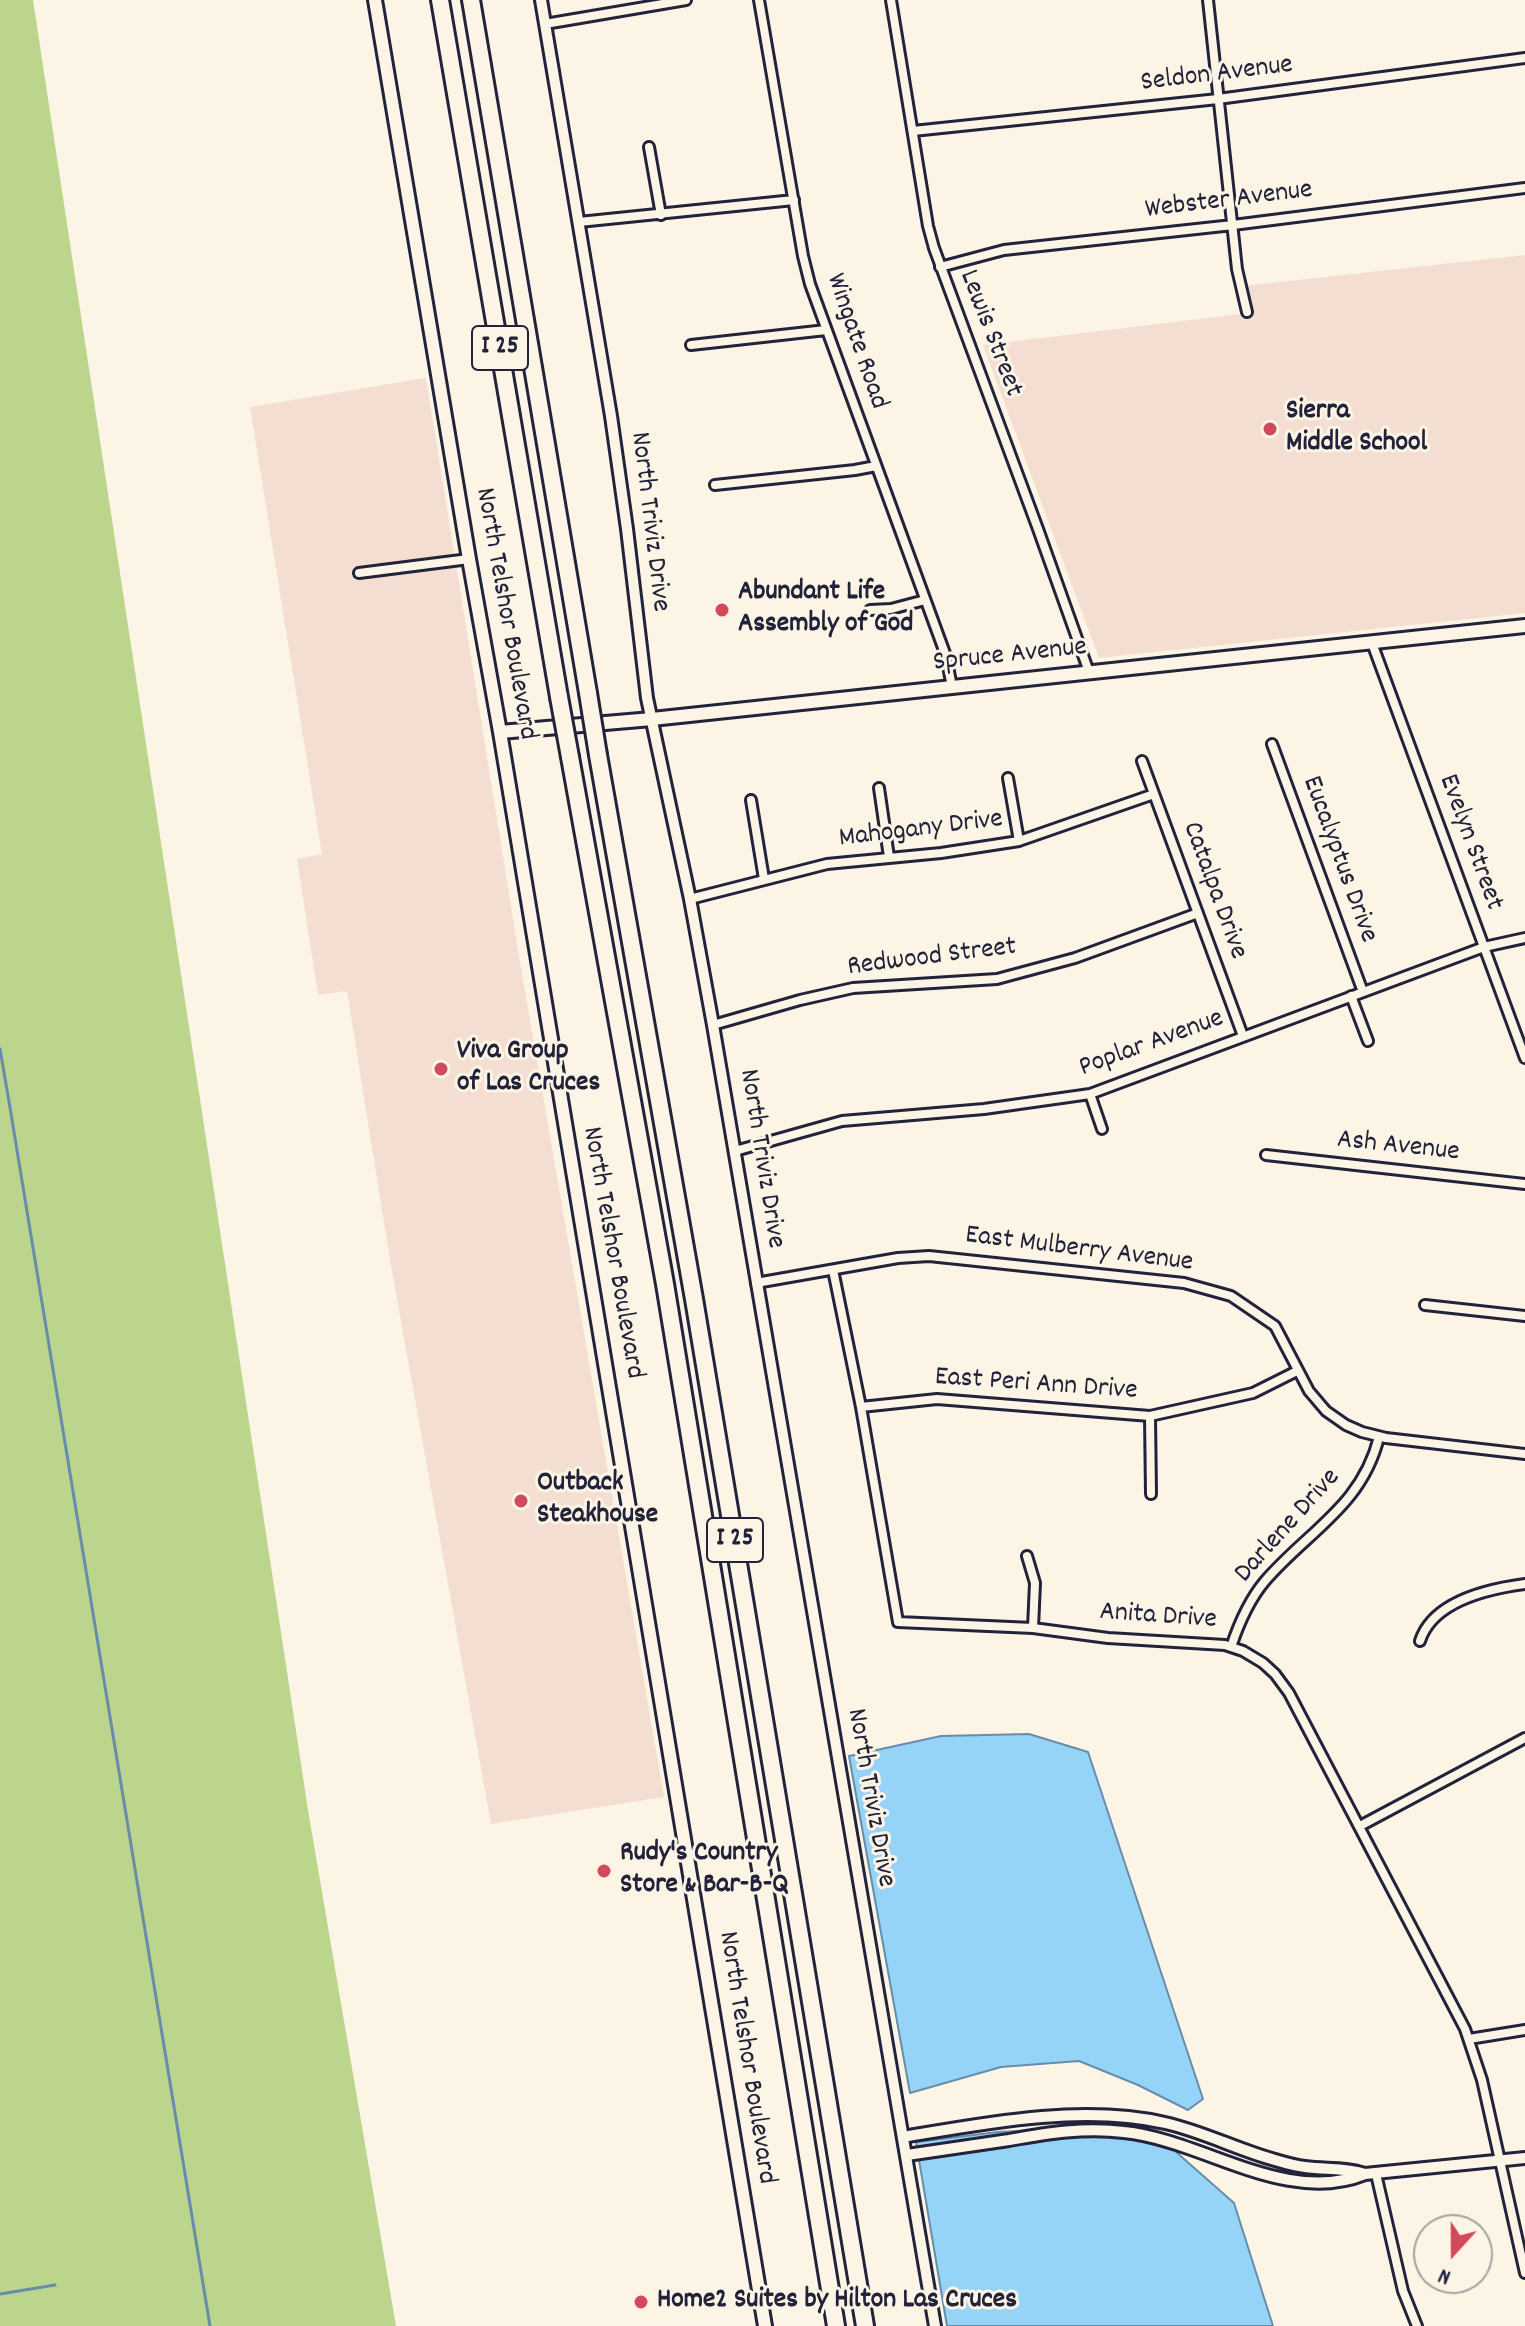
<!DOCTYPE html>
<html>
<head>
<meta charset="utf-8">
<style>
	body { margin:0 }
	#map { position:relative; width:1525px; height:2326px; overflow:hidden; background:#fcf5e5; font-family:Dekko,sans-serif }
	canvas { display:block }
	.north { position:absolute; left:1413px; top:2214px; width:80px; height:80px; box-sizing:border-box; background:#fcf5e5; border:2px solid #a5a1a1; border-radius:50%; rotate:201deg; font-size:22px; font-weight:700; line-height:32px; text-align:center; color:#22223b }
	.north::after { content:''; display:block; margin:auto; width:28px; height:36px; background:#d1495b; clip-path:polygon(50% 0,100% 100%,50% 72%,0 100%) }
</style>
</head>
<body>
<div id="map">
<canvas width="1525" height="2326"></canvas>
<div class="north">N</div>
</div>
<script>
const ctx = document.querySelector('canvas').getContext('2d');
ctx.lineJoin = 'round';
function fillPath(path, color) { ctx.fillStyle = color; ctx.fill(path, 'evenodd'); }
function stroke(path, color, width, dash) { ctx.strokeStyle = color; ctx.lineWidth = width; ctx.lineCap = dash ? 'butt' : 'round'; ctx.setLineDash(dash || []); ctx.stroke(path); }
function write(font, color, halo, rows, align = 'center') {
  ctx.font = font + ' Dekko,sans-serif'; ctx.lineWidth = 6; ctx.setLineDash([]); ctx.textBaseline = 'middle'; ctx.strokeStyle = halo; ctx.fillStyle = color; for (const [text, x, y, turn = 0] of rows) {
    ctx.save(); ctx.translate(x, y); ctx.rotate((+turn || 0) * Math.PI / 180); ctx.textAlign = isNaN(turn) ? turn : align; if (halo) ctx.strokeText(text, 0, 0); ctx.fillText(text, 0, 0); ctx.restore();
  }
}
const built = new Path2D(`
	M 1525,255 L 1525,613 L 1099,658 L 983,345 L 1241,314 L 1236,287 Z
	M 426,378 L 520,962 L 664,1797 L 491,1824 L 390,1260 L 347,991 L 318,995 L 297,859 L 322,854 L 250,407 Z`);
const green = new Path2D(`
	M 0,0 L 33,0 L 308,1810 L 396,2326 L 0,2326 Z`);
const water = new Path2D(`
	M 1029,1734 L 1088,1752 L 1203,2099 L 1188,2110 L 1138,2085 L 1079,2061 L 1001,2067 L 910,2093 L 849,1756 L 941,1736 Z
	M 1093,2127 L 1175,2151 L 1234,2203 L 1273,2326 L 947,2326 L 916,2142 L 998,2132 Z`);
const stream = new Path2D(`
	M 0,1049 C 73,1474 140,1900 210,2326
	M 0,2294 L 55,2285`);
const minor = new Path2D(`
	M 759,0 L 803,256 L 810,284 L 946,656 L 952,687
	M 891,0 L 928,226 L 934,248 L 1038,529 L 1089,672
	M 1208,0 L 1237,269 L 1247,312
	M 545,24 L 686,0
	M 913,131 L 1218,99 L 1525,58
	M 649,147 L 661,215
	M 579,222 L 794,200
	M 940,267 L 1004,250 L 1233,225 L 1525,188
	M 691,345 L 826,330
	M 715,485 L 855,470 L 876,466
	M 359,573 L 469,559
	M 870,610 L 891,609 L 925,600
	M 1372,643 L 1525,1058
	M 1272,744 L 1363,992
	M 1142,761 L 1243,1036
	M 1008,778 L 1019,841
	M 879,788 L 889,857
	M 751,800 L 764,879
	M 690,899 L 827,864 L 941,853 L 1019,841 L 1154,794
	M 1351,996 L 1368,1041
	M 713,1025 L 800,1000 L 853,988 L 997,979 L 1075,958 L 1198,913
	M 1090,1094 L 1102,1129
	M 735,1151 L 842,1121 L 984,1109 L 1090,1094 L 1484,947 L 1525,938
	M 1266,1155 L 1525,1184
	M 833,1270 L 861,1407 L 898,1622 L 1033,1628 L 1108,1638 L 1225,1645 L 1243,1651 L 1263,1663 L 1275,1674 L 1289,1693 L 1465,2029 L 1482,2080 L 1525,2273
	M 756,1283 L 898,1258 L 929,1256 L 1184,1283 L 1231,1296 L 1275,1326 L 1309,1391 L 1326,1411 L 1346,1425 L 1362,1432 L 1386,1438 L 1525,1454
	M 1425,1305 L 1525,1316
	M 861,1407 L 937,1399 L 1150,1416 L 1253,1393 L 1297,1371
	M 1150,1416 L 1151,1494
	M 1027,1556 L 1035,1583 L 1033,1628
	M 1420,1641 C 1433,1601 1487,1589 1525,1584
	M 1231,1647 C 1239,1623 1249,1600 1265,1581 C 1308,1531 1362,1506 1379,1437
	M 1360,1826 L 1525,1738
	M 1469,2039 L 1525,2030
	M 1376,2174 L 1403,2291 L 1417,2326`);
const tertiary = new Path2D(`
	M 541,0 L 611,416 L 627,529 L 647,698 L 690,899 L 713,1025 L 935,2326
	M 903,2137 C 985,2123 1083,2104 1165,2123 C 1202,2131 1238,2150 1275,2160 C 1285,2163 1295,2166 1305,2167 C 1326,2170 1345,2167 1365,2174
	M 907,2155 C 941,2150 975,2145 1009,2140 C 1048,2133 1085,2127 1124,2132 C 1203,2140 1285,2206 1365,2174 L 1525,2158`);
const secondary = new Path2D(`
	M 375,0 L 469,559 L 500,732 L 765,2326
	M 500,732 L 652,719 L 1525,626`);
const motorway = new Path2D(`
	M 440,0 L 559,697
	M 471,0 L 588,693
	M 598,755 L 694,1299 L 865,2326
	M 570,757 L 665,1284 L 836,2326`);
const motorwayBridge = new Path2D(`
	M 588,693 L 598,755
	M 559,697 L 570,757`);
const markers = [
	[1270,429,8,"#d1495b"],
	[722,610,8,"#d1495b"],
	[441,1069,8,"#d1495b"],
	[521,1501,8,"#d1495b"],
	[604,1871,8,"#d1495b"],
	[641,2302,8,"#d1495b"]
];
const shields = [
	[500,348,56],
	[735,1540,56]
];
const shieldNames = [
	["I 25",500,348],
	["I 25",735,1540]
];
const streetNames = [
	["Seldon Avenue",1217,76,-7],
	["Webster Avenue",1229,202,-7],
	["Lewis Street",989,334,69],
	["Wingate Road",855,342,71],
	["North Triviz Drive",648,522,83],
	["North Telshor Boulevard",504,614,80],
	["Spruce Avenue",1010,657,-6],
	["Mahogany Drive",921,831,-7],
	["Evelyn Street",1469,843,70],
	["Eucalyptus Drive",1338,860,70],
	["Catalpa Drive",1213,891,70],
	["Redwood Street",932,959,-7],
	["Poplar Avenue",1152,1045,-20],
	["Ash Avenue",1398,1148,6],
	["North Triviz Drive",760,1159,81],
	["East Mulberry Avenue",1079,1251,7],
	["North Telshor Boulevard",611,1253,80],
	["East Peri Ann Drive",1036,1386,4],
	["Darlene Drive",1289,1527,-48],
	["Anita Drive",1158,1618,4],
	["North Triviz Drive",869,1798,80],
	["North Telshor Boulevard",745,2058,81]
];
const poiNames = [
	["Sierra",1286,413],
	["Middle School",1286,445],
	["Abundant Life",738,594],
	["Assembly of God",738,626],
	["Viva Group",457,1053],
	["of Las Cruces",457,1085],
	["Outback",537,1485],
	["Steakhouse",537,1517],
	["Rudy's Country",620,1855],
	["Store & Bar-B-Q",620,1887],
	["Home2 Suites by Hilton Las Cruces",657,2302]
];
fillPath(built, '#f4ded1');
fillPath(green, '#bbd58d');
fillPath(water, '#95d4f6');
stroke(water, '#678dab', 2);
stroke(stream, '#678dab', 3);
stroke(minor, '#22223b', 14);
stroke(tertiary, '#22223b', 16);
stroke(secondary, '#22223b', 18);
stroke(motorway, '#22223b', 22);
stroke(minor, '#fcf5e5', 8);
stroke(tertiary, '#fcf5e5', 10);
stroke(secondary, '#fcf5e5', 12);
stroke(motorway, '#fcf5e5', 16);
stroke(motorwayBridge, '#22223b', 22, []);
stroke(motorwayBridge, '#fcf5e5', 16);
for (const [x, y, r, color] of markers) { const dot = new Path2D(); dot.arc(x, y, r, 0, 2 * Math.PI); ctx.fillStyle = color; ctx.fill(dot); stroke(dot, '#fcf5e5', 3); }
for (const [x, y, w] of shields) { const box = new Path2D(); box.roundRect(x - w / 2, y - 22, w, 44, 6); ctx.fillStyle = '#fcf5e5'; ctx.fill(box); stroke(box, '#22223b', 2); }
write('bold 26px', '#22223b', null, shieldNames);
write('28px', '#22223b', '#fcf5e5', streetNames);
write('bold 28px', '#22223b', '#fcf5e5', poiNames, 'left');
</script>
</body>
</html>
